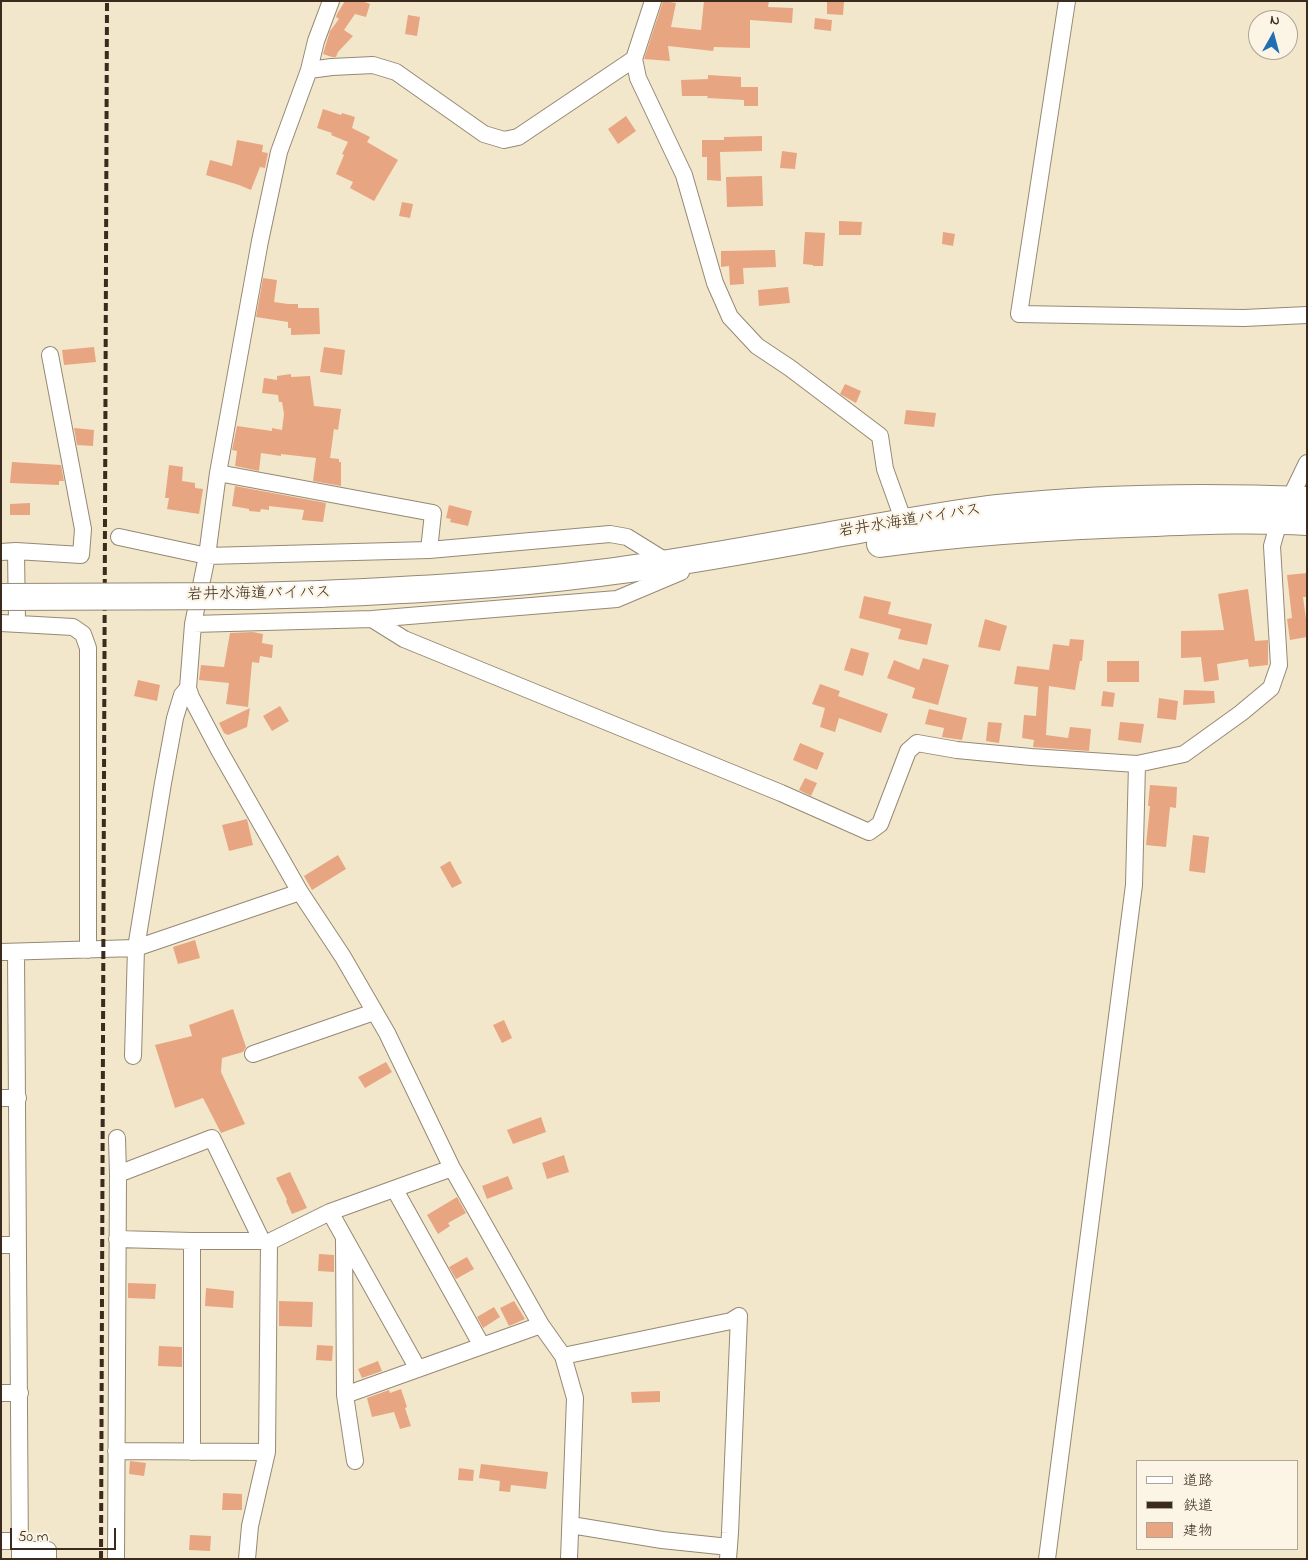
<!DOCTYPE html>
<html>
<head>
<meta charset="utf-8">
<style>
	body { margin:0 }
	#map { position:relative; width:1308px; height:1560px; overflow:hidden; background:#f2e7cb; font-family:"Indie Flower","Klee One",sans-serif }
	canvas { display:block }
	.frame { position:absolute; inset:0; border:2px solid #3b2a1e; pointer-events:none }
	.legend { position:absolute; left:1136px; top:1460px; width:162px; height:90px; box-sizing:border-box; background:#fcf5e5; border:1px solid #afa495; margin:0; padding:6px 9px; list-style:none; font-size:15px; color:#3b2a1e }
	.legend li { display:flex; align-items:center; gap:10px; height:25px }
	.legend b { width:25px; border:1px solid #afa495 }
	.north { position:absolute; left:1248px; top:10px; width:50px; height:50px; box-sizing:border-box; background:#fcf5e5; border:1px solid #afa495; border-radius:50%; rotate:7deg; font-size:14px; font-weight:700; line-height:20px; text-align:center; color:#3b2a1e }
	.north::after { content:''; display:block; margin:auto; width:18px; height:22px; background:#1f6fb2; clip-path:polygon(50% 0,100% 100%,50% 72%,0 100%) }
	.scale { position:absolute; left:10px; top:1528px; width:106px; height:22px; box-sizing:border-box; border:2px solid #3b2a1e; border-top:0; padding-left:6px; font-size:15px; line-height:18px; white-space:nowrap; color:#3b2a1e; -webkit-text-stroke:4px #fcf5e5; paint-order:stroke }
</style>
</head>
<body>
<div id="map">
<canvas width="1308" height="1560"></canvas>
<div class="frame"></div>
<ul class="legend">
<li><b style="height:6px;background:#fff"></b>道路</li>
<li><b style="height:6px;background:#3b2a1e"></b>鉄道</li>
<li><b style="height:14px;background:#e8a582"></b>建物</li>
</ul>
<div class="north">N</div>
<div class="scale">50 m</div>
</div>
<script>
const ctx = document.querySelector('canvas').getContext('2d');
ctx.lineJoin = 'round';
function fillPath(path, color) { ctx.fillStyle = color; ctx.fill(path, 'evenodd'); }
function stroke(path, color, width, dash) { ctx.strokeStyle = color; ctx.lineWidth = width; ctx.lineCap = dash ? 'butt' : 'round'; ctx.setLineDash(dash || []); ctx.stroke(path); }
function write(font, color, halo, rows, align = 'center') {
  ctx.font = font + ' "Indie Flower","Klee One",sans-serif'; ctx.lineWidth = 4.5; ctx.setLineDash([]); ctx.textBaseline = 'middle'; ctx.strokeStyle = halo; ctx.fillStyle = color; for (const [text, x, y, turn = 0] of rows) {
    ctx.save(); ctx.translate(x, y); ctx.rotate((+turn || 0) * Math.PI / 180); ctx.textAlign = isNaN(turn) ? turn : align; if (halo) ctx.strokeText(text, 0, 0); ctx.fillText(text, 0, 0); ctx.restore();
  }
}
const building = new Path2D(`
	M 345,1 L 362,1 L 370,4 L 366,17 L 355,14 L 344,30 L 353,36 L 338,52 L 336,57 L 332,57 L 323,54 L 330,31 L 339,19 L 336,17 L 337,14 Z
	M 663,1 L 676,3 L 671,27 L 701,30 L 704,1 L 769,1 L 768,7 L 793,8 L 792,23 L 750,20 L 750,48 L 714,47 L 713,51 L 668,46 L 670,61 L 644,59 Z
	M 827,1 L 844,1 L 843,15 L 827,14 Z
	M 408,15 L 420,17 L 417,36 L 405,34 Z
	M 815,18 L 832,20 L 831,31 L 814,29 Z
	M 708,75 L 741,77 L 741,87 L 758,87 L 758,106 L 744,106 L 744,100 L 707,98 L 708,96 L 682,96 L 681,80 L 708,79 Z
	M 323,109 L 341,115 L 342,113 L 355,117 L 352,128 L 370,137 L 367,142 L 398,160 L 374,201 L 350,188 L 353,182 L 336,174 L 344,155 L 342,154 L 348,142 L 331,135 L 332,133 L 317,128 Z
	M 626,116 L 636,131 L 618,144 L 608,129 Z
	M 762,136 L 762,151 L 720,152 L 721,181 L 707,180 L 707,157 L 702,157 L 702,140 L 724,140 L 724,137 Z
	M 237,140 L 263,145 L 262,152 L 268,153 L 265,168 L 260,167 L 251,190 L 239,185 L 206,175 L 210,160 L 232,166 Z
	M 782,151 L 797,153 L 795,169 L 780,168 Z
	M 762,176 L 763,206 L 727,207 L 726,177 Z
	M 402,202 L 413,204 L 410,218 L 399,216 Z
	M 839,221 L 862,222 L 861,235 L 839,235 Z
	M 805,232 L 825,233 L 823,266 L 813,266 L 813,265 L 803,264 Z
	M 943,232 L 955,234 L 953,246 L 942,244 Z
	M 775,250 L 776,267 L 743,268 L 744,284 L 730,285 L 729,266 L 721,267 L 721,251 Z
	M 263,278 L 277,280 L 274,302 L 288,304 L 298,304 L 298,308 L 319,308 L 320,334 L 291,335 L 291,328 L 288,328 L 288,322 L 256,317 Z
	M 788,287 L 790,303 L 759,306 L 758,290 Z
	M 94,347 L 96,362 L 64,365 L 62,350 Z
	M 324,347 L 345,350 L 342,375 L 320,372 Z
	M 291,374 L 291,377 L 310,376 L 314,406 L 341,409 L 338,430 L 334,429 L 330,458 L 339,459 L 339,462 L 341,462 L 341,486 L 313,481 L 316,458 L 281,454 L 281,456 L 261,453 L 259,471 L 235,466 L 237,451 L 232,450 L 237,426 L 272,431 L 272,428 L 282,430 L 284,414 L 282,402 L 279,402 L 278,395 L 262,393 L 264,378 L 277,380 L 277,376 Z
	M 845,384 L 861,391 L 856,403 L 840,394 Z
	M 906,410 L 936,413 L 934,427 L 904,424 Z
	M 74,428 L 94,430 L 93,446 L 77,445 Z
	M 12,462 L 61,465 L 64,481 L 59,481 L 59,485 L 10,483 Z
	M 169,465 L 183,467 L 182,481 L 195,483 L 195,488 L 203,489 L 199,514 L 167,509 L 169,498 L 165,498 Z
	M 235,486 L 326,503 L 323,522 L 302,520 L 304,510 L 269,506 L 269,510 L 261,509 L 260,512 L 249,511 L 249,509 L 232,506 Z
	M 30,503 L 30,515 L 10,515 L 10,504 Z
	M 449,505 L 472,511 L 468,526 L 450,522 L 451,519 L 446,518 Z
	M 1307,573 L 1307,597 L 1303,597 L 1307,626 L 1307,637 L 1290,640 L 1287,619 L 1292,618 L 1287,575 Z
	M 1248,589 L 1255,641 L 1268,640 L 1268,665 L 1249,667 L 1248,659 L 1217,664 L 1219,680 L 1204,682 L 1201,657 L 1181,658 L 1181,631 L 1224,630 L 1218,594 Z
	M 864,596 L 891,602 L 888,614 L 932,624 L 927,645 L 898,639 L 901,629 L 859,618 Z
	M 985,619 L 1007,626 L 1000,651 L 978,647 Z
	M 253,632 L 263,634 L 262,643 L 273,645 L 272,658 L 260,656 L 259,663 L 252,662 L 248,707 L 226,704 L 229,683 L 199,680 L 201,665 L 224,667 L 230,633 Z
	M 1070,639 L 1084,640 L 1082,661 L 1080,661 L 1075,690 L 1049,686 L 1046,735 L 1068,738 L 1070,727 L 1091,729 L 1089,751 L 1033,747 L 1034,740 L 1022,738 L 1024,715 L 1036,716 L 1038,687 L 1014,684 L 1017,666 L 1049,670 L 1053,644 L 1069,646 Z
	M 851,648 L 869,653 L 863,676 L 844,670 Z
	M 923,658 L 949,665 L 938,705 L 912,698 L 915,688 L 887,678 L 894,660 L 919,670 Z
	M 1107,661 L 1139,661 L 1139,682 L 1107,682 Z
	M 138,680 L 160,685 L 157,701 L 134,696 Z
	M 820,684 L 840,691 L 838,696 L 888,714 L 881,733 L 839,718 L 835,732 L 820,727 L 825,708 L 812,704 Z
	M 1184,690 L 1214,691 L 1215,703 L 1183,705 Z
	M 1103,691 L 1115,693 L 1113,707 L 1101,706 Z
	M 1159,698 L 1178,701 L 1176,720 L 1157,718 Z
	M 280,706 L 289,721 L 272,731 L 263,716 Z
	M 250,708 L 247,727 L 228,735 L 224,733 L 219,723 Z
	M 929,709 L 967,718 L 962,740 L 942,737 L 944,728 L 925,724 Z
	M 988,722 L 1002,723 L 999,743 L 986,741 Z
	M 1120,722 L 1144,724 L 1141,743 L 1118,740 Z
	M 800,743 L 824,753 L 817,770 L 793,760 Z
	M 805,778 L 817,783 L 811,796 L 799,790 Z
	M 1150,785 L 1177,787 L 1176,808 L 1170,807 L 1166,847 L 1146,845 L 1150,806 L 1148,806 Z
	M 247,819 L 253,845 L 229,851 L 222,825 Z
	M 1193,835 L 1209,837 L 1205,873 L 1189,871 Z
	M 338,855 L 346,869 L 312,890 L 304,876 Z
	M 450,861 L 462,883 L 452,888 L 440,867 Z
	M 195,940 L 200,958 L 178,964 L 173,947 Z
	M 233,1009 L 246,1047 L 243,1052 L 222,1058 L 221,1072 L 245,1124 L 221,1133 L 203,1098 L 175,1108 L 155,1045 L 192,1036 L 189,1025 Z
	M 504,1020 L 512,1038 L 502,1043 L 493,1025 Z
	M 386,1062 L 392,1072 L 365,1088 L 358,1077 Z
	M 541,1117 L 546,1132 L 513,1144 L 507,1130 Z
	M 564,1155 L 569,1172 L 547,1179 L 542,1163 Z
	M 290,1172 L 307,1208 L 292,1214 L 286,1201 L 287,1200 L 276,1178 Z
	M 508,1176 L 513,1189 L 487,1199 L 482,1186 Z
	M 457,1197 L 466,1213 L 448,1223 L 450,1226 L 438,1234 L 427,1215 Z
	M 319,1254 L 334,1255 L 334,1272 L 318,1271 Z
	M 467,1257 L 474,1269 L 456,1279 L 449,1267 Z
	M 128,1283 L 156,1284 L 155,1299 L 128,1298 Z
	M 206,1288 L 234,1291 L 233,1308 L 205,1306 Z
	M 279,1301 L 313,1302 L 312,1327 L 279,1326 Z
	M 514,1301 L 525,1319 L 509,1326 L 500,1308 Z
	M 494,1307 L 500,1317 L 483,1328 L 477,1317 Z
	M 317,1345 L 333,1346 L 332,1361 L 316,1360 Z
	M 159,1346 L 182,1347 L 182,1367 L 158,1366 Z
	M 378,1361 L 382,1371 L 362,1378 L 358,1369 Z
	M 401,1389 L 407,1407 L 405,1408 L 411,1426 L 400,1429 L 394,1412 L 372,1417 L 367,1398 L 389,1390 L 390,1393 Z
	M 660,1391 L 660,1402 L 632,1403 L 631,1392 Z
	M 130,1461 L 146,1463 L 144,1476 L 129,1474 Z
	M 481,1464 L 548,1472 L 546,1489 L 511,1485 L 510,1492 L 499,1491 L 500,1481 L 479,1478 Z
	M 459,1468 L 474,1470 L 473,1481 L 458,1480 Z
	M 223,1493 L 242,1494 L 242,1510 L 222,1510 Z
	M 190,1535 L 211,1536 L 210,1551 L 189,1550 Z`);
const minor = new Path2D(`
	M 331,1 L 316,41 L 309,70 L 279,152 L 260,241 L 218,473 L 207,556 L 193,624 L 188,688 L 191,697 L 219,750 L 300,892 L 343,957 L 387,1033 L 452,1168 L 541,1325 L 563,1356 L 575,1398 L 569,1559
	M 653,1 L 634,59 L 638,78 L 684,175 L 715,283 L 730,317 L 757,346 L 790,368 L 880,436 L 885,469 L 904,522 L 905,531
	M 1067,1 L 1019,314 L 1244,318 L 1307,315
	M 309,70 L 332,67 L 373,65 L 396,72 L 484,134 L 504,140 L 518,137 L 634,59
	M 218,473 L 433,513 L 429,550
	M 119,537 L 207,556 L 429,550 L 610,534 L 627,537 L 669,563
	M 16,551 L 81,555 L 83,529 L 50,355
	M 1,552 L 16,551 L 17,623
	M 372,619 L 404,639 L 781,793 L 869,832 L 880,824 L 908,751 L 917,743 L 957,750 L 1031,757 L 1137,764 L 1184,754 L 1241,713 L 1271,688 L 1279,665 L 1272,546 L 1279,521 L 1307,463
	M 1,623 L 73,627 L 83,634 L 88,648 L 88,950
	M 193,624 L 372,619 L 617,599 L 681,572
	M 1,952 L 136,948 L 300,892
	M 16,952 L 20,1559
	M 253,1054 L 374,1012
	M 133,1056 L 136,948 L 163,783 L 175,718 L 182,695 L 188,688
	M 1,1098 L 18,1098
	M 118,1174 L 212,1138 L 262,1241
	M 395,1190 L 482,1346
	M 330,1212 L 418,1369
	M 344,1238 L 345,1395 L 355,1461
	M 117,1239 L 192,1241 L 262,1241 L 269,1242 L 330,1212 L 452,1168
	M 1,1245 L 18,1245
	M 563,1356 L 731,1321 L 739,1316
	M 1,1393 L 20,1393
	M 345,1395 L 541,1325
	M 116,1451 L 267,1452
	M 192,1452 L 192,1241
	M 571,1525 L 662,1540 L 729,1547
	M 1,1541 L 19,1541
	M 20,1550 L 48,1550 L 48,1559
	M 116,1559 L 118,1174 L 117,1138
	M 247,1559 L 250,1526 L 267,1452 L 269,1242
	M 728,1559 L 730,1533 L 739,1316
	M 1047,1559 L 1134,885 L 1137,764`);
const trunk = new Path2D(`
	M 880,544 C 971,531 1063,526 1155,523 C 1206,521 1256,519 1307,522
	M 320,594 C 413,590 506,585 599,573 C 689,562 779,544 870,528 C 912,521 955,513 998,508 C 1100,497 1204,496 1307,500`);
const rail = new Path2D(`
	M 101,1559 L 107,1`);
const trunkBridge = new Path2D(`
	M 1,597 L 250,596 L 320,594`);
const streetNames = [
	["岩井水海道バイパス",910,522,-9],
	["岩井水海道バイパス",259,595,-1]
];
fillPath(building, '#e8a582');
stroke(minor, '#968874', 18);
stroke(trunk, '#968874', 28);
stroke(minor, '#fff', 16);
stroke(trunk, '#fff', 26);
stroke(rail, '#3b2a1e', 4, [8, 4]);
stroke(trunkBridge, '#968874', 28, []);
stroke(trunkBridge, '#fff', 26);
write('16px', '#3b2a1e', '#fcf5e5', streetNames);
</script>
</body>
</html>
